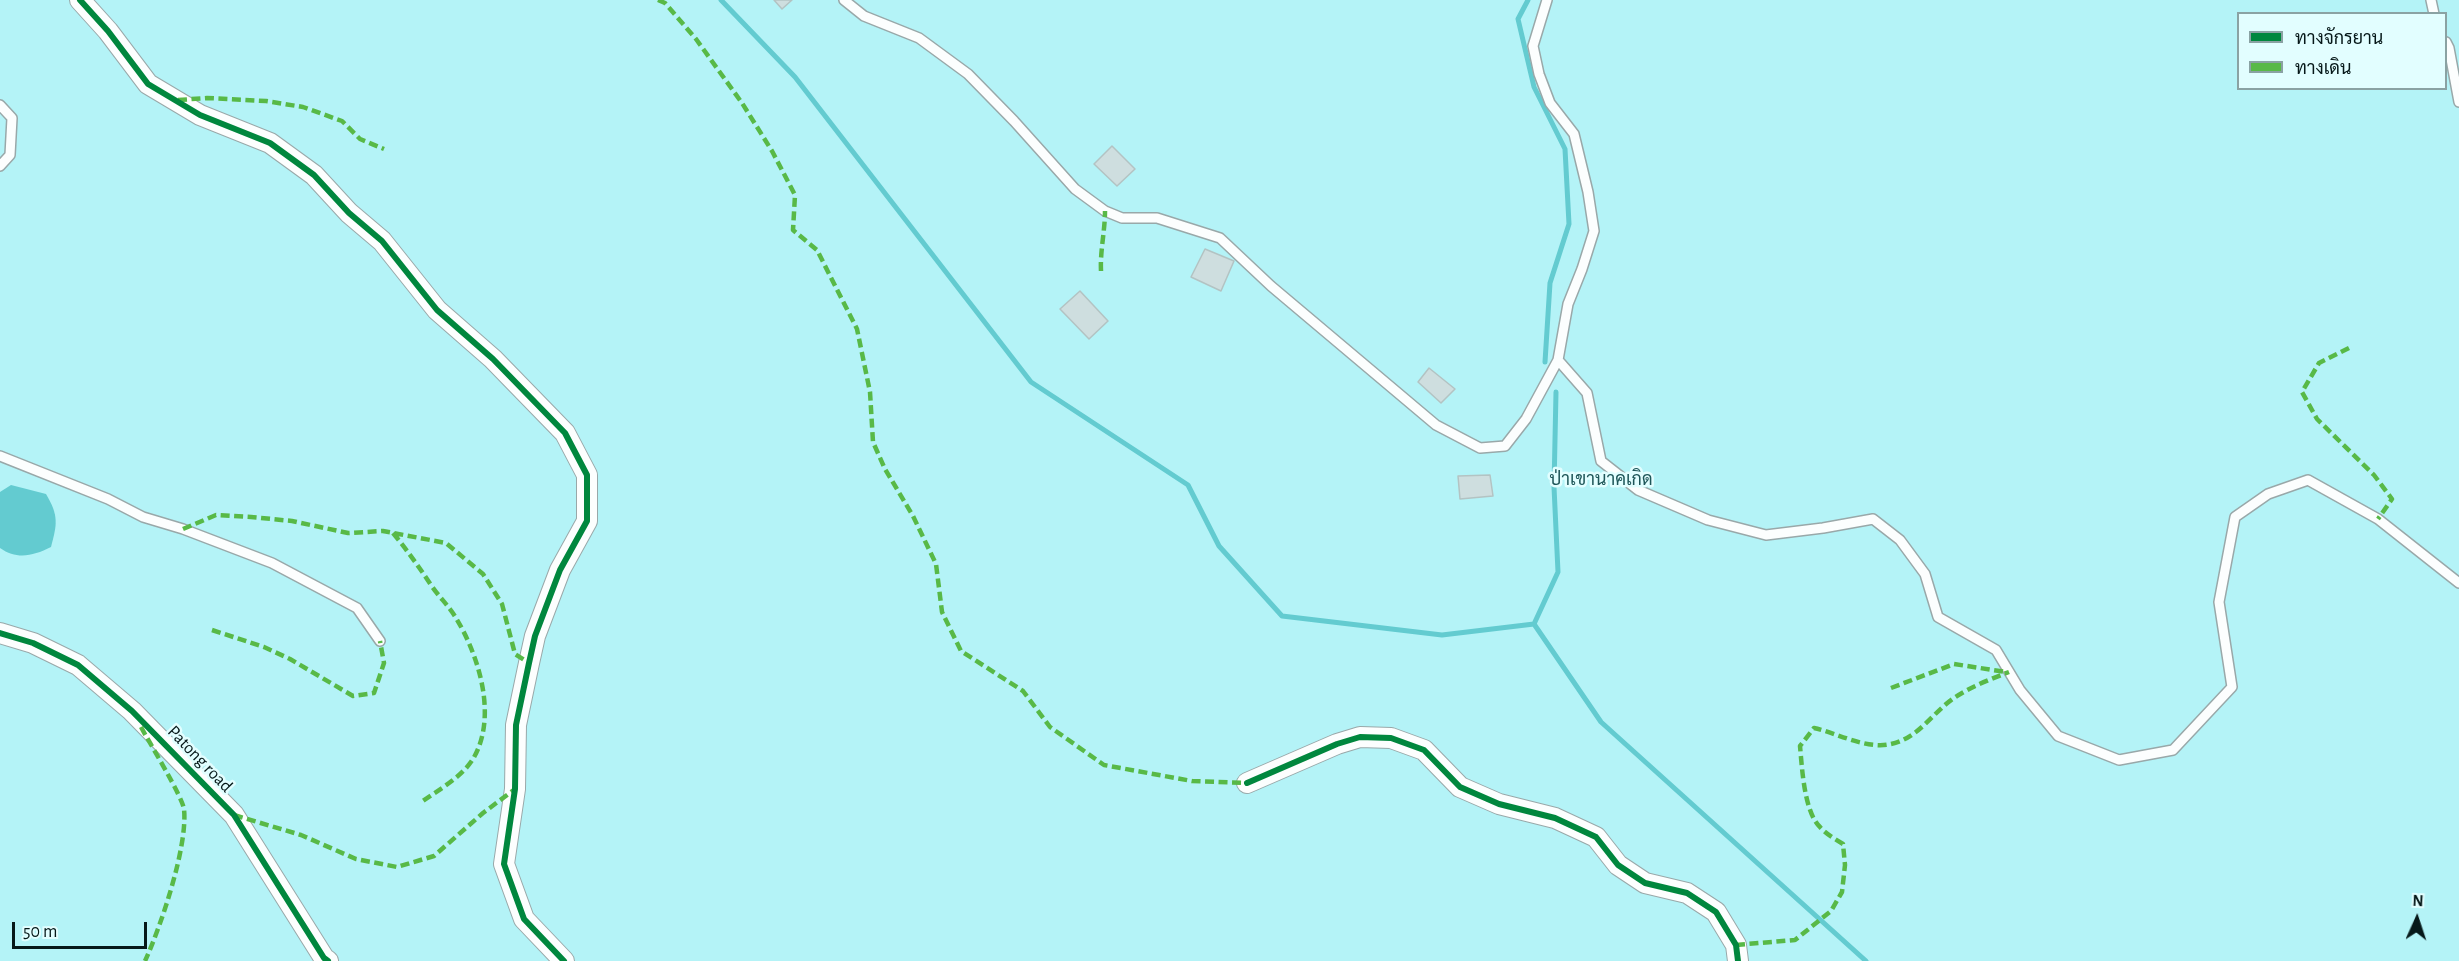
<!DOCTYPE html>
<html>
<head>
<meta charset="utf-8">
<style>
	body { margin:0 }
	#map { position:relative; width:2459px; height:961px; overflow:hidden; background:#e8f8f9; font-family:"Alegreya Sans",Sarabun,sans-serif }
	canvas { display:block }
	.legend { position:absolute; left:2237px; top:12px; width:210px; height:78px; box-sizing:border-box; background:#e2feff; border:2px solid #8aa2a3; margin:0; padding:8px 10px; list-style:none; font-size:18px; color:#061819 }
	.legend li { display:flex; align-items:center; gap:12px; height:30px }
	.legend b { width:30px; border:2px solid #8aa2a3 }
	.north { position:absolute; left:2387px; top:889px; width:60px; height:60px; -webkit-text-stroke:4px #e2feff; paint-order:stroke; rotate:3deg; font-size:16px; font-weight:700; line-height:24px; text-align:center; color:#061819 }
	.north::after { content:''; display:block; margin:auto; width:21px; height:27px; background:#061819; clip-path:polygon(50% 0,100% 100%,50% 72%,0 100%) }
	.scale { position:absolute; left:12px; top:922px; width:135px; height:27px; box-sizing:border-box; border:3px solid #061819; border-top:0; padding-left:8px; font-size:18px; line-height:21px; white-space:nowrap; color:#061819; -webkit-text-stroke:4px #e2feff; paint-order:stroke }
</style>
</head>
<body>
<div id="map">
<canvas width="2459" height="961"></canvas>
<ul class="legend">
<li><b style="height:8px;background:#00873e"></b>ทางจักรยาน</li>
<li><b style="height:8px;background:#58b947"></b>ทางเดิน</li>
</ul>
<div class="north">N</div>
<div class="scale">50 m</div>
</div>
<script>
const ctx = document.querySelector('canvas').getContext('2d');
ctx.lineJoin = 'round';
function fillPath(path, color) { ctx.fillStyle = color; ctx.fill(path, 'evenodd'); }
function stroke(path, color, width, dash) { ctx.strokeStyle = color; ctx.lineWidth = width; ctx.lineCap = dash ? 'butt' : 'round'; ctx.setLineDash(dash || []); ctx.stroke(path); }
function write(font, color, halo, rows, align = 'center') {
  ctx.font = font + ' "Alegreya Sans",Sarabun,sans-serif'; ctx.lineWidth = 5; ctx.setLineDash([]); ctx.textBaseline = 'middle'; ctx.strokeStyle = halo; ctx.fillStyle = color; for (const [text, x, y, turn = 0] of rows) {
    ctx.save(); ctx.translate(x, y); ctx.rotate((+turn || 0) * Math.PI / 180); ctx.textAlign = isNaN(turn) ? turn : align; if (halo) ctx.strokeText(text, 0, 0); ctx.fillText(text, 0, 0); ctx.restore();
  }
}
const green = new Path2D(`
	M 0,0 L 2459,0 L 2459,961 L 0,961 ZM 2238,14 L 2446,14 L 2446,88 L 2238,88 Z`);
const water = new Path2D(`
	M 11,485 L 46,494 C 59,516 57,524 51,547 C 33,556 17,560 0,548 L 0,492 Z`);
const stream = new Path2D(`
	M 721,0 L 795,77 L 1031,382 L 1188,485 L 1219,546 L 1282,616 L 1442,635 L 1534,624 L 1601,722 L 1866,961
	M 1528,0 L 1518,19 L 1534,87 L 1565,149 L 1569,224 L 1550,283 L 1545,362
	M 1534,624 L 1558,572 L 1554,487 L 1556,392`);
const building = new Path2D(`
	M 774,0 L 792,0 L 782,9 Z
	M 1112,146 L 1135,169 L 1117,186 L 1094,164 Z
	M 1205,249 L 1234,261 L 1221,291 L 1191,277 Z
	M 1080,291 L 1108,321 L 1089,339 L 1060,309 Z
	M 1429,368 L 1455,389 L 1441,403 L 1418,382 Z
	M 1490,475 L 1493,496 L 1460,499 L 1458,476 Z`);
const lane = new Path2D(`
	M 844,0 L 864,16 L 919,38 L 968,74 L 1014,121 L 1075,189 L 1105,211 L 1122,218 L 1157,218 L 1220,238 L 1271,286 L 1436,425 L 1480,448 L 1505,446 L 1526,419 L 1558,360 L 1568,304 L 1582,269 L 1594,231 L 1588,192 L 1574,134 L 1550,103 L 1539,74 L 1533,46 L 1547,0
	M 2431,0 L 2434,14
	M 2446,42 L 2449,48 L 2459,102
	M 0,105 L 12,118 L 10,155 L 0,166
	M 1558,360 L 1587,393 L 1601,461 L 1638,490 L 1708,520 L 1766,535 L 1823,528 L 1873,519 L 1900,540 L 1925,574 L 1938,617 L 1996,650 L 2020,690 L 2058,736 L 2119,760 L 2173,750 L 2232,687 L 2219,602 L 2235,517 L 2268,494 L 2308,480 L 2378,519 L 2459,583
	M 0,456 L 108,499 L 143,517 L 183,529 L 272,563 L 357,608 L 380,641`);
const street = new Path2D(`
	M 80,0 L 108,31 L 148,84 L 200,115 L 270,143 L 314,175 L 349,213 L 382,241 L 437,310 L 493,359 L 565,433 L 587,475 L 587,521 L 560,570 L 535,636 L 529,663 L 516,725 L 515,789 L 504,864 L 524,919 L 564,961
	M 0,633 L 33,643 L 78,665 L 132,711 L 234,815 L 324,958 L 328,961
	M 1247,783 L 1337,744 L 1360,737 L 1391,738 L 1424,750 L 1460,787 L 1499,804 L 1555,818 L 1596,837 L 1618,865 L 1645,883 L 1687,893 L 1716,912 L 1736,945 L 1738,961`);
const quiet = new Path2D(`
	M 658,0 L 665,3 L 696,39 L 742,103 L 772,151 L 795,195 L 793,230 L 817,250 L 857,329 L 870,392 L 873,442 L 885,469 L 913,516 L 936,564 L 942,612 L 961,651 L 1023,691 L 1050,727 L 1104,765 L 1192,781 L 1247,783
	M 178,100 L 207,98 L 266,101 L 303,107 L 342,121 L 360,139 L 384,149
	M 1101,271 C 1100,251 1105,231 1105,211
	M 2349,348 L 2319,363 L 2302,392 L 2317,419 L 2374,475 L 2392,499 L 2378,519
	M 183,529 L 216,515 L 251,517 L 292,521 L 348,533 L 383,531 L 446,543 L 483,574 L 502,604 L 515,654 L 529,663
	M 393,533 C 407,550 419,567 431,585 C 439,597 449,606 456,618 C 479,656 498,717 473,759 C 461,778 438,790 420,803
	M 212,630 L 264,647 L 290,659 L 353,696 L 374,693 L 384,663 L 380,641
	M 1891,688 L 1954,664 L 2006,672
	M 141,727 C 149,742 182,796 184,809 C 188,846 161,926 145,961
	M 234,815 L 301,835 L 356,859 L 397,867 L 434,856 L 483,813 L 515,789
	M 1736,945 L 1795,940 L 1831,911 L 1842,892 L 1845,865 L 1843,844 C 1835,839 1826,834 1820,827 C 1804,812 1802,767 1800,746 L 1814,728 C 1837,733 1867,750 1891,744 C 1919,738 1932,713 1954,698 C 1970,687 1991,679 2009,672`);
const cycleway = new Path2D(`
	M 80,0 L 108,31 L 148,84 L 200,115 L 270,143 L 314,175 L 349,213 L 382,241 L 437,310 L 493,359 L 565,433 L 587,475 L 587,521 L 560,570 L 535,636 L 529,663 L 516,725 L 515,789 L 504,864 L 524,919 L 564,961
	M 0,633 L 33,643 L 78,665 L 132,711 L 234,815 L 324,958 L 328,961
	M 1247,783 L 1337,744 L 1360,737 L 1391,738 L 1424,750 L 1460,787 L 1499,804 L 1555,818 L 1596,837 L 1618,865 L 1645,883 L 1687,893 L 1716,912 L 1736,945 L 1738,961`);
const parkNames = [
	["ป่าเขานาคเกิด",1601,480]
];
const streetNames = [
	["Patong road",200,759,46]
];
fillPath(green, '#b4f3f7');
fillPath(water, '#63cbd0');
stroke(stream, '#63cbd0', 5);
fillPath(building, '#cededf');
stroke(building, '#b3c3c3', 1.5);
stroke(lane, '#99a8a9', 12);
stroke(street, '#99a8a9', 22);
stroke(lane, '#fcfefe', 9);
stroke(street, '#fcfefe', 20);
stroke(quiet, '#58b947', 4.5, [9, 4.5]);
stroke(cycleway, '#00873e', 6);
write('18px', '#1e5659', '#e2feff', parkNames);
write('18px', '#061819', '#e2feff', streetNames);
</script>
</body>
</html>
